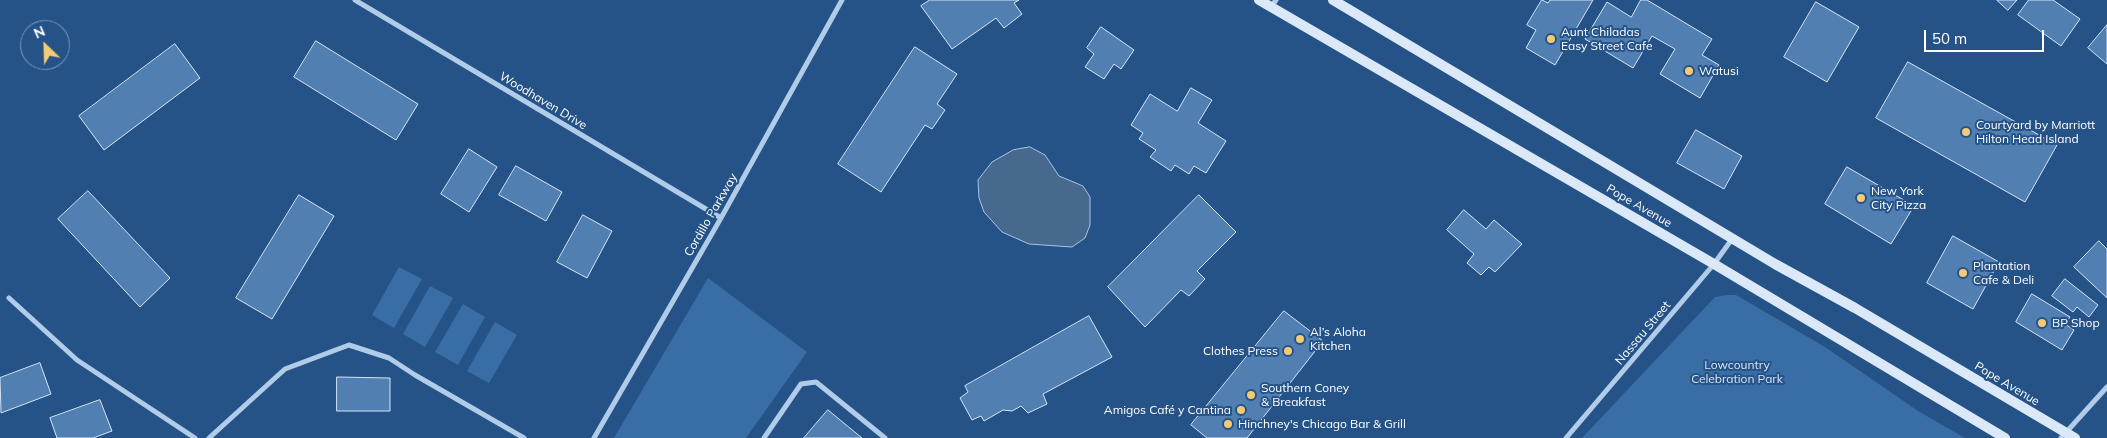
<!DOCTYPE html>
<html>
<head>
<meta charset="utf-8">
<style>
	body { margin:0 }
	#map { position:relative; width:2107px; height:438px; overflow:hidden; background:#255388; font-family:Mulish,sans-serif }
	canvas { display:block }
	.north { position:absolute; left:20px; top:20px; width:50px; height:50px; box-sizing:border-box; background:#255388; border:1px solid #7c98b8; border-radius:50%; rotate:336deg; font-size:14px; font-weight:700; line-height:20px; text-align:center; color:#fff }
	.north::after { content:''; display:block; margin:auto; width:18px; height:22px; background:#f3cb75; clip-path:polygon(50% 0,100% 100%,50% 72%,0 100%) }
	.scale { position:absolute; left:1924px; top:30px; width:120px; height:22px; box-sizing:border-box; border:2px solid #fff; border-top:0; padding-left:6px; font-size:15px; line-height:18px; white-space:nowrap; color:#fff; -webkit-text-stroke:4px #255388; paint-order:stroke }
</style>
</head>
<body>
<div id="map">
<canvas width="2107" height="438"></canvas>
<div class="north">N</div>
<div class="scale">50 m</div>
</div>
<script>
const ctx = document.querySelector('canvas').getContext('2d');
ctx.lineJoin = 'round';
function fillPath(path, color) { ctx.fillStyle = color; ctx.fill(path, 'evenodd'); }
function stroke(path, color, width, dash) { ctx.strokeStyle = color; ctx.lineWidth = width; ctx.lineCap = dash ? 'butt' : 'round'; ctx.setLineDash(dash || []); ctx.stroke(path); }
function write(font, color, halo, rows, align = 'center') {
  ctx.font = font + ' Mulish,sans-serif'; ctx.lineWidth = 4; ctx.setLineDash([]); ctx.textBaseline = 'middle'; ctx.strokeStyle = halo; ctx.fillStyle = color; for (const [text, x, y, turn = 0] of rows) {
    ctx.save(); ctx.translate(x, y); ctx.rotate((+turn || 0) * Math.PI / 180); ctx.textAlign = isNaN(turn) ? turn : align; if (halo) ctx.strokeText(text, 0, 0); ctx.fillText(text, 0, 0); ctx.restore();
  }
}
const green = new Path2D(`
	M 399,267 L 422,279 L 394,328 L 372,315 Z
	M 708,278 L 807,352 L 746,438 L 614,438 Z
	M 430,286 L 453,298 L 425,347 L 403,334 Z
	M 1726,295 L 1736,295 L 1825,347 L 1918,411 L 1965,438 L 1582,438 L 1715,297 Z
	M 463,304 L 485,317 L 458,365 L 435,352 Z
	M 495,322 L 517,335 L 489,383 L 467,371 Z`);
const water = new Path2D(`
	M 1030,147 L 1045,155 L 1059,176 L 1083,186 L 1090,197 L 1090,225 L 1085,238 L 1072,247 L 1029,244 L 1002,232 L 984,212 L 979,198 L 978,180 L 992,162 L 1013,150 Z`);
const building = new Path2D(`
	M 930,0 L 1019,0 L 1014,3 L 1022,14 L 1004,28 L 996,18 L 952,49 L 921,6 Z
	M 1542,0 L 1548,3 L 1550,0 L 1593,0 L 1555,65 L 1526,48 L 1536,30 L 1527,25 Z
	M 1641,0 L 1647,0 L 1712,39 L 1702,55 L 1719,65 L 1700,98 L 1660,74 L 1675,49 L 1652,36 L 1633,68 L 1585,39 L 1607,2 L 1631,17 Z
	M 1997,0 L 2017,0 L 2008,10 Z
	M 2029,0 L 2053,0 L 2080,19 L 2061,46 L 2018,15 Z
	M 1816,2 L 1859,27 L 1827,82 L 1784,57 Z
	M 2107,25 L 2107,64 L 2088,48 Z
	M 1101,27 L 1134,50 L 1121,69 L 1114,64 L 1104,79 L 1085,67 L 1094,54 L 1087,48 Z
	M 316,41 L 418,104 L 396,140 L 294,77 Z
	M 175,44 L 200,78 L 104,150 L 79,116 Z
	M 915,47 L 957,74 L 937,104 L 945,110 L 932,129 L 925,125 L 881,192 L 838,164 Z
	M 1908,62 L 2057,145 L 2025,202 L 1876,118 Z
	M 1191,88 L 1212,100 L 1198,123 L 1226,141 L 1206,173 L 1194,166 L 1189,174 L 1175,165 L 1171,171 L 1150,157 L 1156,150 L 1139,139 L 1143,133 L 1131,125 L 1150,94 L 1177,111 Z
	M 1696,130 L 1742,156 L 1724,189 L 1677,163 Z
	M 469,149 L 497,167 L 469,212 L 441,194 Z
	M 516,166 L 562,192 L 546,221 L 499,195 Z
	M 1847,167 L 1914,206 L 1891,244 L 1825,204 Z
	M 88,191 L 170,278 L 140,307 L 58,219 Z
	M 299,195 L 334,216 L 272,319 L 236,298 Z
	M 1199,195 L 1236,232 L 1197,271 L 1205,279 L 1189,296 L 1181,290 L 1145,327 L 1108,287 Z
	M 1464,210 L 1486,229 L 1494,220 L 1522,244 L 1495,272 L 1489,267 L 1481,275 L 1467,263 L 1474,254 L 1447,230 Z
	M 583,215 L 612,231 L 587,278 L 557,262 Z
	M 1953,236 L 1999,262 L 1973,309 L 1927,283 Z
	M 2099,241 L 2107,249 L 2107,298 L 2074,267 Z
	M 2065,279 L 2098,305 L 2089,317 L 2077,307 L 2073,312 L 2052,296 Z
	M 2032,294 L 2070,317 L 2065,324 L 2074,330 L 2062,350 L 2016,322 Z
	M 1284,311 L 1323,341 L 1247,438 L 1207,438 L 1191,425 Z
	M 1089,316 L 1112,357 L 1043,394 L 1047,404 L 1028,413 L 1021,406 L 1012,411 L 1003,410 L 984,421 L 981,416 L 972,420 L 960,398 L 968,392 L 965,386 Z
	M 40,363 L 51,394 L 1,413 L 0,378 Z
	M 337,377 L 390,378 L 390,411 L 337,411 Z
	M 100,400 L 112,431 L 93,438 L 57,438 L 50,418 Z
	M 828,410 L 862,438 L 804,438 Z`);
const minor = new Path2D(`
	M 355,0 L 721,218
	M 1271,7 L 1276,0
	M 9,298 L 77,360 L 195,438
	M 209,438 L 285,369 L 349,345 L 389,358 L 415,375 L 524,438
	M 594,438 L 721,218 L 842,0
	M 764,438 L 801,384 L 816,382 L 885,438
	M 1566,438 L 1714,264 L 1732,239
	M 2061,438 L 2107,387`);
const secondary = new Path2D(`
	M 1259,0 L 1714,264 L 2005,438
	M 1333,0 L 1775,264 L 1855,308 L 2075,438`);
const markers = [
	[1551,39,5,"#f3cb75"],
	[1689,71,5,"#f3cb75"],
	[1966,132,5,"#f3cb75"],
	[1861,198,5,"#f3cb75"],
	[1963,273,5,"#f3cb75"],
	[2042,323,5,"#f3cb75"],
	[1300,339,5,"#f3cb75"],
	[1288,351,5,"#f3cb75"],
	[1251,395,5,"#f3cb75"],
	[1241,410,5,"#f3cb75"],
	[1228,424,5,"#f3cb75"]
];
const poiNames = [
	["Aunt Chiladas",1561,32],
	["Easy Street Cafe",1561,46],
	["Watusi",1699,71],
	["Courtyard by Marriott",1976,125],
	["Hilton Head Island",1976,139],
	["New York",1871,191],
	["City Pizza",1871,205],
	["Plantation",1973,266],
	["Cafe & Deli",1973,280],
	["BP Shop",2052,323],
	["Al’s Aloha",1310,332],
	["Kitchen",1310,346],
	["Clothes Press",1278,351,"right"],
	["Southern Coney",1261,388],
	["& Breakfast",1261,402],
	["Amigos Café y Cantina",1231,410,"right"],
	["Hinchney's Chicago Bar & Grill",1238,424]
];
const streetNames = [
	["Woodhaven Drive",543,101,31],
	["Pope Avenue",1639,206,30],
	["Cordillo Parkway",711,215,-60],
	["Nassau Street",1643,333,-50],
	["Pope Avenue",2007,384,31]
];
const parkNames = [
	["Lowcountry",1737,365],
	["Celebration Park",1737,379]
];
fillPath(green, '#396da5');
fillPath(water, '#48698e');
stroke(water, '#a5c7ea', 1);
fillPath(building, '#517fb2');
stroke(building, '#d5e5f7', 1);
stroke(minor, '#b1cce9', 5);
stroke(secondary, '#dbe8f8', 10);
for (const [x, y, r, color] of markers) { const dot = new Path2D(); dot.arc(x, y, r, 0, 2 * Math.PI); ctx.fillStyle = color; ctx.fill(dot); stroke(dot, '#255388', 2); }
write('12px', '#fff', '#255388', poiNames, 'left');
write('12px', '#fff', '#255388', streetNames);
write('12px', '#d5e5f7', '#255388', parkNames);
</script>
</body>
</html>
